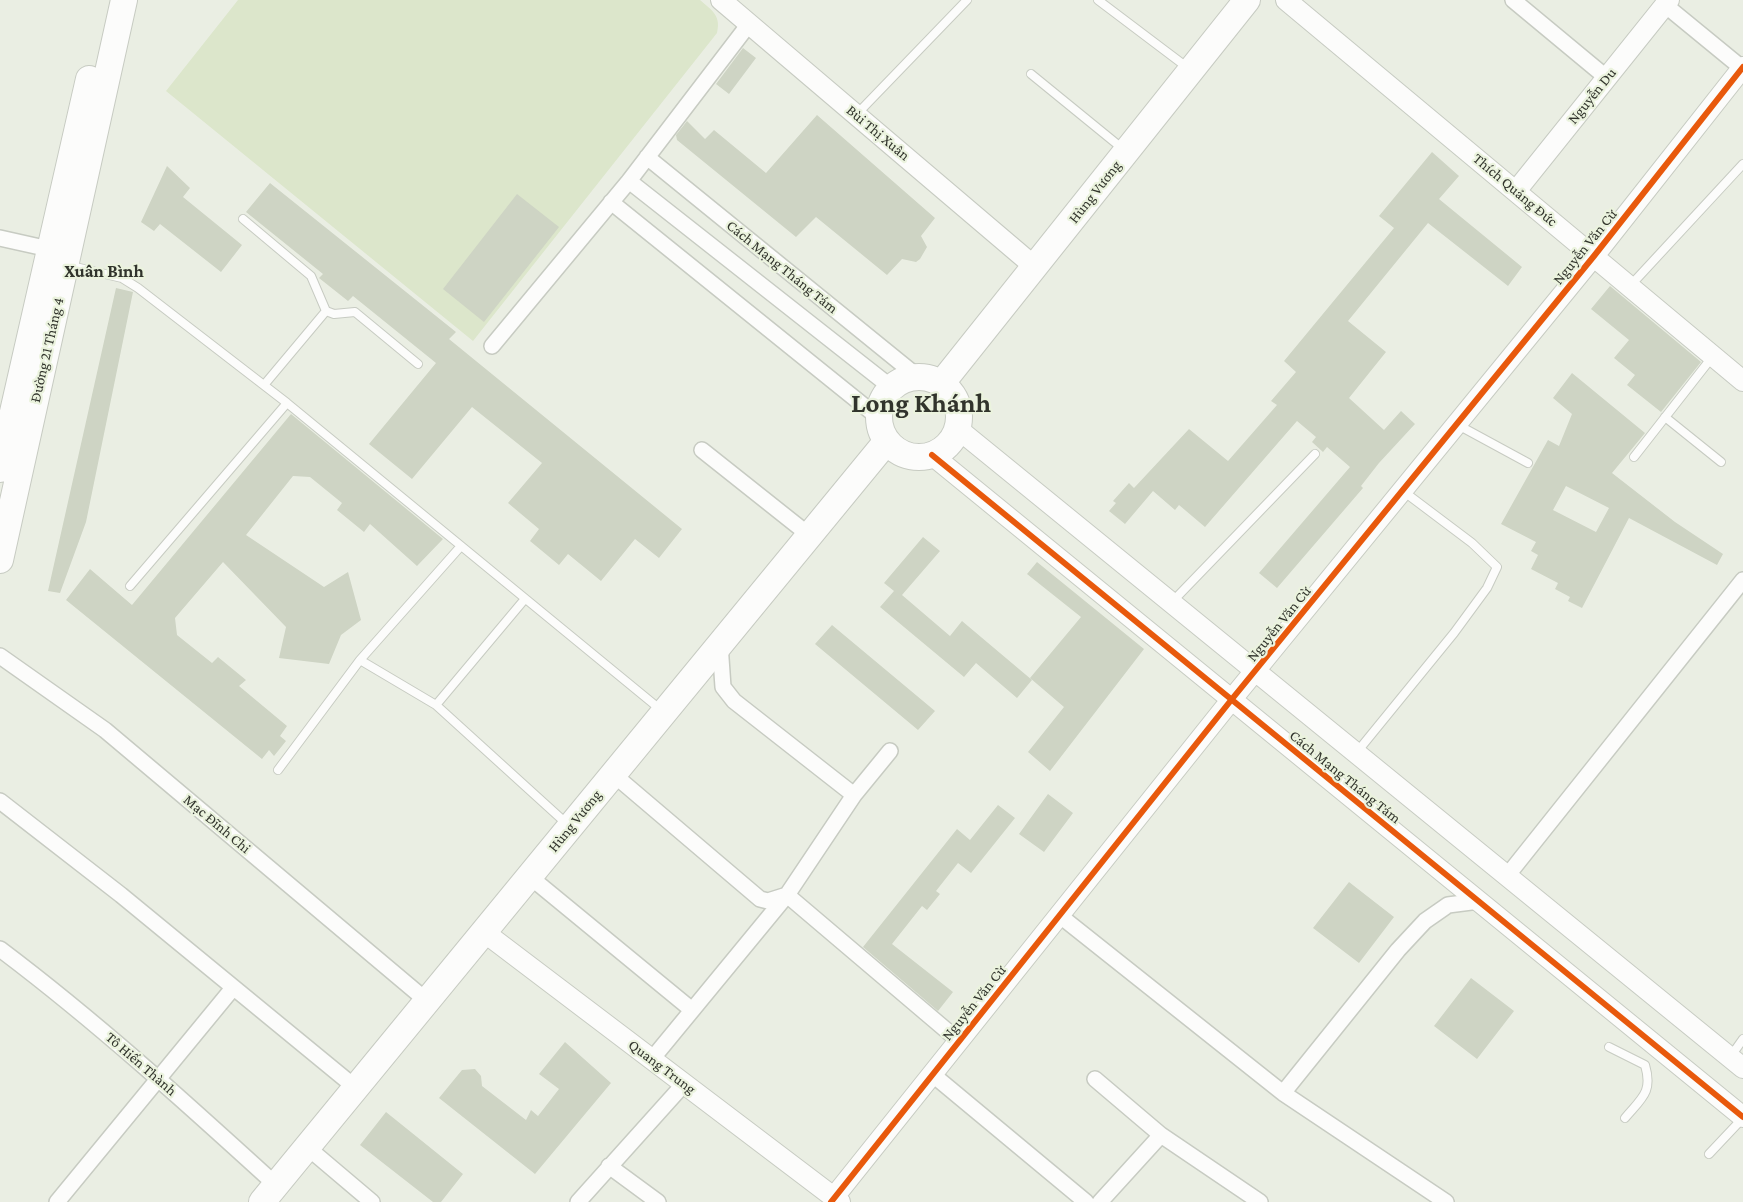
<!DOCTYPE html>
<html>
<head>
<meta charset="utf-8">
<style>
	body { margin:0 }
	canvas { display:block; background:#eaeee3 }
</style>
</head>
<body>
<canvas width="1743" height="1202"></canvas>
<script>
const ctx = document.querySelector('canvas').getContext('2d');
ctx.lineJoin = 'round';
function fillPath(path, color) { ctx.fillStyle = color; ctx.fill(path, 'evenodd'); }
function stroke(path, color, width, dash) { ctx.strokeStyle = color; ctx.lineWidth = width; ctx.lineCap = dash ? 'butt' : 'round'; ctx.setLineDash(dash || []); ctx.stroke(path); }
function write(font, color, halo, rows, align = 'center') {
  ctx.font = font + ' "Crimson Pro",serif'; ctx.lineWidth = 4.5; ctx.setLineDash([]); ctx.textBaseline = 'middle'; ctx.strokeStyle = halo; ctx.fillStyle = color; for (const [text, x, y, turn = 0] of rows) {
    ctx.save(); ctx.translate(x, y); ctx.rotate((+turn || 0) * Math.PI / 180); ctx.textAlign = isNaN(turn) ? turn : align; if (halo) ctx.strokeText(text, 0, 0); ctx.fillText(text, 0, 0); ctx.restore();
  }
}
const green = new Path2D(`
	M 238,0 L 700,0 C 713,11 721,16 717,33 L 473,341 L 166,91 Z`);
const building = new Path2D(`
	M 743,48 L 756,58 L 729,94 L 716,84 Z
	M 817,115 L 935,218 L 921,236 L 927,247 L 920,259 L 916,262 L 902,259 L 887,275 L 816,217 L 796,237 L 677,140 L 676,135 L 687,121 L 705,139 L 714,130 L 766,173 Z
	M 1432,152 L 1459,176 L 1439,199 L 1522,267 L 1508,286 L 1428,223 L 1348,321 L 1386,352 L 1349,398 L 1384,430 L 1401,411 L 1415,424 L 1379,463 L 1361,486 L 1363,488 L 1277,588 L 1259,573 L 1350,467 L 1327,447 L 1323,452 L 1312,442 L 1316,437 L 1297,421 L 1205,527 L 1179,505 L 1175,510 L 1153,491 L 1125,524 L 1109,511 L 1116,503 L 1113,501 L 1129,483 L 1134,488 L 1189,429 L 1228,461 L 1277,405 L 1271,401 L 1296,372 L 1284,361 L 1394,228 L 1379,216 Z
	M 167,166 L 190,188 L 183,197 L 242,245 L 221,272 L 160,224 L 154,231 L 141,222 Z
	M 270,183 L 456,332 L 449,339 L 682,529 L 659,558 L 635,539 L 601,581 L 568,554 L 559,565 L 530,541 L 539,529 L 508,503 L 542,463 L 472,407 L 412,479 L 369,444 L 436,363 L 353,296 L 348,301 L 319,278 L 323,274 L 246,212 Z
	M 517,194 L 559,227 L 484,322 L 443,289 Z
	M 1610,286 L 1701,362 L 1661,412 L 1627,385 L 1635,375 L 1614,358 L 1629,340 L 1591,309 Z
	M 116,288 L 133,292 L 86,522 L 60,593 L 48,591 Z
	M 1572,373 L 1645,433 L 1612,473 L 1675,522 L 1723,554 L 1717,565 L 1629,518 L 1582,608 L 1568,601 L 1570,597 L 1555,589 L 1558,583 L 1531,569 L 1538,555 L 1531,551 L 1536,542 L 1501,524 L 1548,440 L 1559,446 L 1572,414 L 1553,398 ZM 1566,486 L 1609,508 L 1596,532 L 1553,510 Z
	M 291,414 L 443,539 L 417,566 L 370,524 L 364,532 L 337,510 L 342,503 L 310,477 L 293,476 L 246,535 L 324,587 L 348,572 L 361,620 L 341,635 L 329,664 L 279,658 L 286,627 L 223,562 L 175,618 L 177,635 L 212,663 L 218,657 L 246,680 L 239,686 L 287,726 L 280,736 L 286,741 L 274,756 L 269,750 L 262,759 L 66,600 L 90,569 L 132,605 Z
	M 923,537 L 940,551 L 902,595 L 950,636 L 962,621 L 1032,680 L 1017,698 L 976,663 L 964,677 L 880,607 L 894,591 L 884,583 Z
	M 1037,562 L 1144,649 L 1050,771 L 1028,752 L 1064,707 L 1030,678 L 1081,617 L 1027,574 Z
	M 832,625 L 935,711 L 918,730 L 815,644 Z
	M 1048,794 L 1073,813 L 1044,852 L 1019,834 Z
	M 998,805 L 1015,818 L 971,873 L 958,863 L 936,891 L 940,894 L 927,910 L 922,906 L 892,944 L 953,992 L 938,1011 L 863,947 L 957,829 L 970,840 Z
	M 1349,882 L 1394,917 L 1359,963 L 1313,928 Z
	M 1471,978 L 1514,1011 L 1477,1059 L 1434,1026 Z
	M 565,1042 L 611,1083 L 535,1174 L 439,1098 L 462,1070 L 475,1069 L 481,1076 L 482,1086 L 526,1120 L 531,1110 L 538,1116 L 559,1089 L 539,1074 Z
	M 386,1112 L 463,1174 L 441,1202 L 433,1202 L 360,1145 Z`);
const service = new Path2D(`
	M 1098,0 L 1188,68
	M 1031,74 L 1123,149
	M 856,115 L 967,0
	M 243,219 L 311,276 L 326,311 L 334,314 L 355,312 L 418,364
	M 71,266 L 122,278 L 138,288 L 287,403 L 661,710
	M 1630,286 L 1743,164
	M 264,385 L 326,311
	M 1665,417 L 1721,462
	M 1458,425 L 1528,463
	M 1634,457 L 1713,356
	M 130,586 L 287,403
	M 1172,602 L 1315,454
	M 360,660 L 436,705 L 567,824
	M 436,705 L 524,600
	M 1357,752 L 1454,633 L 1487,588 L 1497,567 L 1472,543 L 1403,491
	M 278,770 L 360,660 L 461,546
	M 1609,1047 L 1645,1065 C 1653,1092 1642,1098 1625,1118
	M 1731,1056 L 1743,1039
	M 1709,1154 L 1743,1118`);
const minor = new Path2D(`
	M 1513,0 L 1607,78
	M 1665,5 L 1743,69
	M 647,157 L 918,377
	M 629,181 L 892,388
	M 611,202 L 879,418
	M 0,238 L 49,249
	M 492,346 L 629,181 L 749,24
	M 702,450 L 809,535
	M 720,644 L 723,687 L 734,701 L 854,795
	M 0,656 L 105,730 L 427,1001
	M 613,774 L 760,899 L 768,901 L 787,895 L 959,1041
	M 0,801 L 121,895 L 356,1088
	M 529,876 L 692,1010
	M 1507,876 L 1743,580
	M 1059,915 L 1283,1093 L 1446,1202
	M 0,949 C 97,1022 186,1103 276,1185
	M 652,1059 L 787,895 L 854,795 L 890,751
	M 932,1074 L 1086,1202
	M 1095,1079 L 1161,1135 L 1260,1202
	M 1283,1093 L 1398,950 L 1425,921 L 1448,905 L 1479,901
	M 307,1147 L 372,1202
	M 609,1166 L 658,1202
	M 57,1202 L 233,988
	M 578,1202 L 684,1084
	M 1100,1202 L 1161,1135`);
const tertiary = new Path2D(`
	M 721,0 L 1035,267
	M 1286,0 L 1743,381
	M 1516,191 L 1669,0
	M 958,429 L 1743,1068
	M 932,455 L 1743,1117
	M 484,932 L 840,1202
	M 834,1197 L 1232,699 L 1594,256 L 1743,67`);
const primary = new Path2D(`
	M879 417a40 40 0 1 1 80 0a40 40 0 1 1-80 0Z
	M 941,384 L 1247,0
	M 262,1202 L 887,441`);
const trunk = new Path2D(`
	M 0,469 L 89,79
	M 0,560 L 124,0`);
const cycleway = new Path2D(`
	M 932,455 L 1743,1117
	M 831,1202 L 1232,699 L 1594,256 L 1743,67`);
const streetNames = [
	["Nguyễn Du",1592,96,-51],
	["Bùi Thị Xuân",878,133,40],
	["Thích Quảng Đức",1515,190,40],
	["Hùng Vương",1095,192,-52],
	["Nguyễn Văn Cừ",1585,247,-51],
	["Cách Mạng Tháng Tám",782,267,39],
	["Đường 21 Tháng 4",47,350,-77],
	["Nguyễn Văn Cừ",1279,624,-51],
	["Cách Mạng Tháng Tám",1345,777,39],
	["Hùng Vương",575,821,-51],
	["Mạc Đĩnh Chi",217,824,40],
	["Nguyễn Văn Cừ",974,1003,-51],
	["Tô Hiến Thành",141,1064,41],
	["Quang Trung",662,1067,37]
];
const quarterNames = [
	["Xuân Bình",104,271]
];
const townNames = [
	["Long Khánh",921,404]
];
fillPath(green, '#dce6cb');
fillPath(building, '#ced4c4');
stroke(service, '#c7cbc2', 10);
stroke(minor, '#c7cbc2', 18);
stroke(tertiary, '#c7cbc2', 22);
stroke(primary, '#c7cbc2', 28);
stroke(trunk, '#c7cbc2', 28);
stroke(service, '#fcfcfb', 8);
stroke(minor, '#fcfcfb', 15);
stroke(tertiary, '#fcfcfb', 20);
stroke(primary, '#fcfcfb', 26);
stroke(trunk, '#fcfcfb', 26);
stroke(cycleway, '#e8590c', 6);
write('15px', '#31342c', '#ebf3de', streetNames);
write('bold 18px', '#31342c', '#ebf3de', quarterNames);
write('bold 27px', '#31342c', '#ebf3de', townNames);
</script>
</body>
</html>
